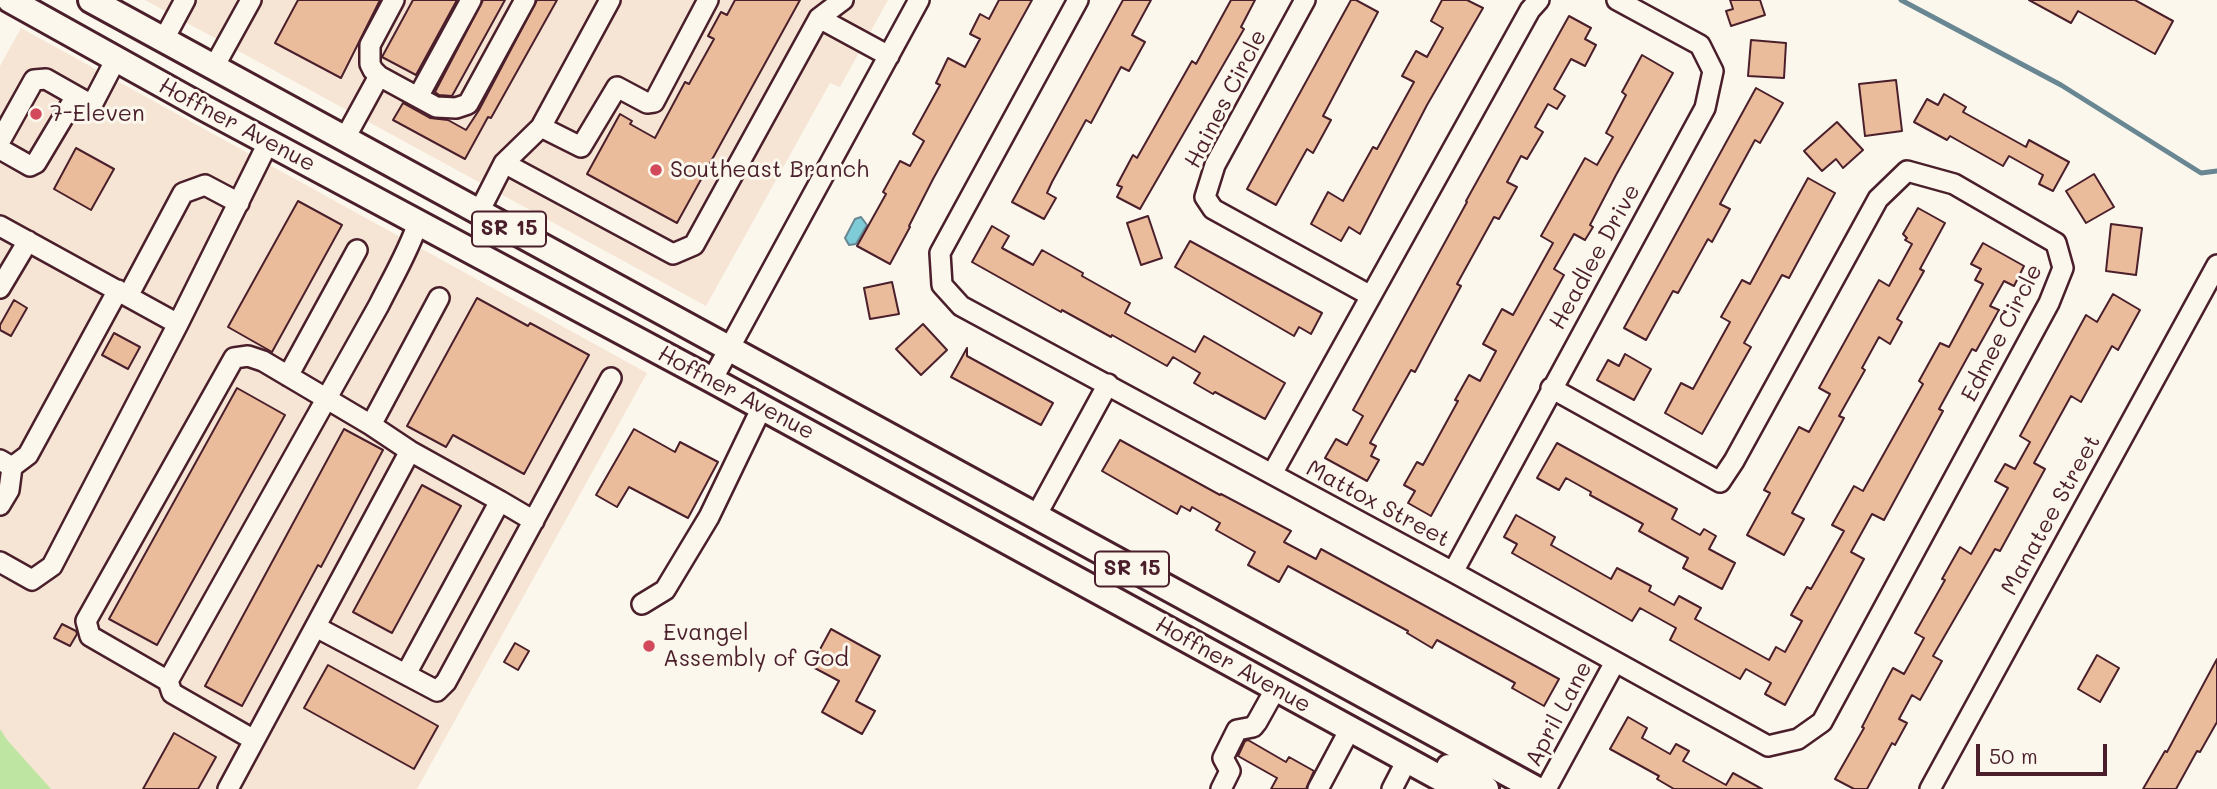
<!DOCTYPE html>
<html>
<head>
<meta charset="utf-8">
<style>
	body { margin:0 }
	#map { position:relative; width:2217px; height:789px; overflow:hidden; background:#fbf7ec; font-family:Mali,sans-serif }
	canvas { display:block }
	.scale { position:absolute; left:1976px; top:744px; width:131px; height:32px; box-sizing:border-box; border:4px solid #4a1f2b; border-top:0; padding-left:9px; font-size:21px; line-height:24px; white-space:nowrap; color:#4a1f2b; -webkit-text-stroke:5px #fbf7ec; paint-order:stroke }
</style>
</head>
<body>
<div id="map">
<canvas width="2217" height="789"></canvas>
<div class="scale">50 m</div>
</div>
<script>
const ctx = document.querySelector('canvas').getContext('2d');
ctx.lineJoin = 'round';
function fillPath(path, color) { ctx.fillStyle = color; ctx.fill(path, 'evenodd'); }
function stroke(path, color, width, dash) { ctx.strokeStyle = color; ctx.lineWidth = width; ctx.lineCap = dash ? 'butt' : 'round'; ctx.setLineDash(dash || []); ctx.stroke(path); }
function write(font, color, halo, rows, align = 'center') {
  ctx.font = font + ' Mali,sans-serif'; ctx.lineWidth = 6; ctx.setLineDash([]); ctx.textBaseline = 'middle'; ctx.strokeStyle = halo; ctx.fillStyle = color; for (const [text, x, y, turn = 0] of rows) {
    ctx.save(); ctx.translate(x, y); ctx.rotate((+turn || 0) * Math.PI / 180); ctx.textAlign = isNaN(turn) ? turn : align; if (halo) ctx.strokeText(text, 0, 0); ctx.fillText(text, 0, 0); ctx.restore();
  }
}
const built = new Path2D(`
	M 145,0 L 888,0 L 840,87 L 830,83 L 706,306 Z
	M 21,28 L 647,373 L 417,789 L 0,789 L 0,66 Z`);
const green = new Path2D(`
	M 0,729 L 8,741 L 51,789 L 0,789 Z`);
const water = new Path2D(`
	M 861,217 L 867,225 L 856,244 L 849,245 L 845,238 L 855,219 Z`);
const stream = new Path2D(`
	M 1901,0 L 2061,85 L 2201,173 L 2217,171`);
const building = new Path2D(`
	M 298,0 L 380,0 L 341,78 L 275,43 Z
	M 413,0 L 457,0 L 416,75 L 382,57 Z
	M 483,0 L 505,0 L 452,96 L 439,95 L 435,92 Z
	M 537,0 L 557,0 L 491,118 L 488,117 L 465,159 L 393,120 L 403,103 L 430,118 L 448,120 L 466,130 L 479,110 Z
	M 735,0 L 800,0 L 677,223 L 587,174 L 620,114 L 632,121 L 630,124 L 655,138 L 685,82 L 689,84 L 714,39 L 708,36 L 721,12 L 727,15 Z
	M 999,0 L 1032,0 L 933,179 L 909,226 L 910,227 L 890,264 L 857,246 L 886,194 L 883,192 L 900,161 L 910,166 L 924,141 L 913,134 L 940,85 L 936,83 L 948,58 L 965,67 L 980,39 L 970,34 L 980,14 L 989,19 Z
	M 1123,0 L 1151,0 L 1132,35 L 1145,42 L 1129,71 L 1121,67 L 1091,123 L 1086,120 L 1052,182 L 1047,193 L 1056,198 L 1044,219 L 1012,202 Z
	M 1231,0 L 1255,0 L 1241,27 L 1244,29 L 1140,209 L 1117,197 L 1122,187 L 1117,185 L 1133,155 L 1137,158 L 1192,61 L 1196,64 Z
	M 1351,0 L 1356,0 L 1378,12 L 1323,116 L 1331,120 L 1313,153 L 1307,149 L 1276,205 L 1247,189 Z
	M 1442,0 L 1467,0 L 1483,8 L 1427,105 L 1360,234 L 1349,227 L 1341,241 L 1311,224 L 1328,192 L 1343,201 L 1373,147 L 1377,149 L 1414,82 L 1402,76 L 1416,51 L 1427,57 L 1443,28 L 1431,21 Z
	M 1730,0 L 1760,0 L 1765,15 L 1731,26 L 1726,11 L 1733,9 Z
	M 2029,0 L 2135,0 L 2173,21 L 2155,54 L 2078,11 L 2071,23 Z
	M 1569,16 L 1591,28 L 1585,39 L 1596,45 L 1585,66 L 1571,59 L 1554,89 L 1565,96 L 1557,109 L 1548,104 L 1535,127 L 1543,132 L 1527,159 L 1521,156 L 1507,182 L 1517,187 L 1499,219 L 1494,217 L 1457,284 L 1461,286 L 1432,340 L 1415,372 L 1411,370 L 1370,443 L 1376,446 L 1371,456 L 1379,460 L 1367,481 L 1325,458 L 1336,439 L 1347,445 L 1363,416 L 1353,410 L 1467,202 L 1466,201 Z
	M 1751,40 L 1786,43 L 1784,78 L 1748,76 Z
	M 1642,55 L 1673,73 L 1616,175 L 1590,225 L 1593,227 L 1585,240 L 1574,234 L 1554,269 L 1564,275 L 1431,516 L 1408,503 L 1415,491 L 1404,485 L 1417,462 L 1423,465 L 1458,401 L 1455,400 L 1469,375 L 1480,381 L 1496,351 L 1483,344 L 1502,309 L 1513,315 L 1553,243 L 1541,236 L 1585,158 L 1597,165 L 1613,137 L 1606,133 L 1626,95 L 1622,92 Z
	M 1896,80 L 1902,131 L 1865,136 L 1859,84 Z
	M 1756,88 L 1783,103 L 1760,143 L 1755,140 L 1720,204 L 1730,209 L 1712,242 L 1708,239 L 1678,293 L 1673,291 L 1646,340 L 1624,328 Z
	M 1944,94 L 1966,107 L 1963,112 L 2026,147 L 2029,140 L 2069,162 L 2053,191 L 2039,184 L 2043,175 L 2009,156 L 2003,166 L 1950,136 L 1947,140 L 1914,122 L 1927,99 L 1938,105 Z
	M 1837,122 L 1863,150 L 1843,168 L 1836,159 L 1822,171 L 1804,151 Z
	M 76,148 L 114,169 L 91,210 L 54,189 Z
	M 2094,174 L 2114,207 L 2086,223 L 2066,191 Z
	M 1808,178 L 1835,193 L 1789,278 L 1782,275 L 1744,343 L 1751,347 L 1702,434 L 1665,413 L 1681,383 L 1693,389 L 1730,322 L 1721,317 L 1742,280 L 1750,284 Z
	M 298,201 L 342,225 L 272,352 L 228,327 Z
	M 1918,208 L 1945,223 L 1920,269 L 1924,271 L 1897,319 L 1902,322 L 1890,344 L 1879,337 L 1862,368 L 1865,370 L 1839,416 L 1844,418 L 1792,513 L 1804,519 L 1784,555 L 1747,535 L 1770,493 L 1764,490 L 1799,427 L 1809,432 L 1830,394 L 1819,388 L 1879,280 L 1889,286 L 1912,244 L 1905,240 L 1907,238 L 1903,234 Z
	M 1148,216 L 1162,258 L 1141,265 L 1127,223 Z
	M 2111,224 L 2142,228 L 2136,275 L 2106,271 Z
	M 992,226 L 1009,236 L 1002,248 L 1033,265 L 1042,250 L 1083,273 L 1082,276 L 1130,303 L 1125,313 L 1195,352 L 1204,336 L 1285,383 L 1265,419 L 1215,392 L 1213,394 L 1194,383 L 1200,373 L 1173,357 L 1167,366 L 1112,335 L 1111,337 L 1062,310 L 1061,312 L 972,262 Z
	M 1190,241 L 1322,313 L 1311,334 L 1299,327 L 1294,336 L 1175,267 Z
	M 1983,243 L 2024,266 L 2014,286 L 2004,281 L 1990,306 L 1999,310 L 1976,351 L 1972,349 L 1939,409 L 1943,411 L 1884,520 L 1872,514 L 1851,552 L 1864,559 L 1785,705 L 1765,694 L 1771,683 L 1746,669 L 1740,679 L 1670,640 L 1676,628 L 1640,608 L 1632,621 L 1512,553 L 1517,544 L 1504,537 L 1516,515 L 1555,537 L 1551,545 L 1611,579 L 1617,568 L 1651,586 L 1649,591 L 1674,605 L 1679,596 L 1701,608 L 1695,619 L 1769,660 L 1776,647 L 1785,652 L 1802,621 L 1791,615 L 1807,587 L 1811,589 L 1844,531 L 1832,525 L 1854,486 L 1863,491 L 1923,384 L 1919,381 L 1940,343 L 1949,347 L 1983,284 L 1975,280 L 1981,269 L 1971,264 Z
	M 892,282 L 899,314 L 870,319 L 864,288 Z
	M 2113,294 L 2140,310 L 2118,350 L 2112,346 L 2081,402 L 2071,396 L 2034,463 L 2045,469 L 2000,551 L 1995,549 L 1933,656 L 1942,661 L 1920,700 L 1912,695 L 1899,719 L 1907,723 L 1895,745 L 1892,743 L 1867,789 L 1854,789 L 1835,779 L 1864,728 L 1862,727 L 1886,681 L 1893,668 L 1904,674 L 1924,638 L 1915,633 L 1945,580 L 1942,579 L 1960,547 L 1971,554 L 2008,488 L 1995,481 L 2005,464 L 2015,469 L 2030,442 L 2020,436 L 2086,315 L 2097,322 Z
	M 477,298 L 528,326 L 530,323 L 589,355 L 524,474 L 453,435 L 446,447 L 407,426 Z
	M 14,300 L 27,308 L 11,336 L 0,330 L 0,325 Z
	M 923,324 L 947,350 L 921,375 L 896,349 Z
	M 114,333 L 140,347 L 128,369 L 102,355 Z
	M 967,348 L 967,356 L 1053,403 L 1041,425 L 951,377 Z
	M 1625,354 L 1651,369 L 1634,400 L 1597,380 L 1608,360 L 1619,366 Z
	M 237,388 L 285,415 L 157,645 L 109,619 Z
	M 344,429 L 383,450 L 321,567 L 318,565 L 242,706 L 205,686 Z
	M 634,429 L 675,452 L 680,442 L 718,462 L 688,518 L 629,487 L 617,507 L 596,495 Z
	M 1120,440 L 1220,495 L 1221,494 L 1291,531 L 1284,542 L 1316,559 L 1321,549 L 1559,679 L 1544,706 L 1512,688 L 1515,683 L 1448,646 L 1437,640 L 1432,648 L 1407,633 L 1408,631 L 1288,566 L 1279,582 L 1248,565 L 1255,552 L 1216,530 L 1220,523 L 1192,507 L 1190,511 L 1181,506 L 1177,514 L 1102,471 Z
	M 1557,443 L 1677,509 L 1672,519 L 1700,535 L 1704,529 L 1716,536 L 1709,549 L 1735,563 L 1722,589 L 1683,568 L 1688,558 L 1639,531 L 1643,524 L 1590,495 L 1591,492 L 1566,478 L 1559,490 L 1537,478 Z
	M 422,485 L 461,506 L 392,633 L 353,612 Z
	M 62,624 L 76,631 L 77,634 L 70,646 L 54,638 Z
	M 831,629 L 880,656 L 856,701 L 875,711 L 862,734 L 822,712 L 839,681 L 811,666 Z
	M 515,643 L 529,651 L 518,670 L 504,662 Z
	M 2097,655 L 2119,668 L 2100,702 L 2078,689 Z
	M 2217,659 L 2217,722 L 2200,752 L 2197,751 L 2176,789 L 2143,789 L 2165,751 L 2167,752 Z
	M 328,665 L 438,726 L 414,769 L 304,708 Z
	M 1628,717 L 1647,728 L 1642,738 L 1670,754 L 1676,744 L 1689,751 L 1683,761 L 1726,785 L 1733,773 L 1762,789 L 1674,789 L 1657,779 L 1659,776 L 1610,749 Z
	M 174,733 L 216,757 L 198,789 L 143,789 Z
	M 1248,740 L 1286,762 L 1289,757 L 1314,771 L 1306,789 L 1271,789 L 1277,778 L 1238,756 L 1245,741 Z`);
const minor = new Path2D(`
	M 394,0 L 370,45 L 370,64 L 373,70 L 379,76 L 436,107 L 456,108 L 468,104 L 525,0
	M 1078,0 L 940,253 L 942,285 L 961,306 L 1453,572 L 1768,746 L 1798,739 L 1822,722 L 2049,303 L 2063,268 L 2056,243 L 1954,184 L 1907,171 L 1878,199 L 1734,461 L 1720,482 L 1551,388
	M 1305,0 L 1215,165 L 1205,197 L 1213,209 L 1371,296
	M 819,18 L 889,56
	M 164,39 L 185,0
	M 214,67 L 251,0
	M 418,97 L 471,0
	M 541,127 L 581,147 L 617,87 L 647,103 L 654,102 L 708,0
	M 344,140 L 379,76
	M 0,141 L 34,80 L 46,79 L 76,96
	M 0,149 L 30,166 L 36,163 L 76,96 L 92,105 L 116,59
	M 504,163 L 673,254 L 694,245 L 819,18 L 843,0
	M 479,212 L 504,163 L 541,127 L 610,0
	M 0,226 L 178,324
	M 0,288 L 28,241
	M 128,296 L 183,193 L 205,185 L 239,203
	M 288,376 L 357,250
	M 712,380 L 919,0
	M 0,460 L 12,467 L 9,490 L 0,505
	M 12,467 L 28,455 L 118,290
	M 1272,474 L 1530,10 L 1539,0
	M 500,501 L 534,521
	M 1036,516 L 1108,384
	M 0,562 L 32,580 L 52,566 L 178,324 L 269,141
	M 1453,572 L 1705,108 L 1713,71 L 1700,45 L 1617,0
	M 642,604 L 665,590 L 709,517 L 762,407
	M 316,627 L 437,691 L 446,682 L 611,378
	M 406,674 L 500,501 L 410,451
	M 168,681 L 90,636 L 86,621 L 234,358 L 248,356 L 263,361 L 371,425
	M 254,740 L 172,693 L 168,681 L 379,305 C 393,277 408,252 418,223
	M 228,789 L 410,451 L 371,425 L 439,298
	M 1221,789 L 1230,771 L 1223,758 L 1237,730 L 1253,727 L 1257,722 L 1276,688
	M 1318,789 L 1350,729
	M 1392,789 L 1407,760
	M 1546,789 L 1615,662
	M 1930,789 L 2217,265`);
const major = new Path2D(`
	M 10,0 L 204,108 L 712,380 L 1460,789
	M 91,0 L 1536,789
	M 1449,767 L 1486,789`);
const markers = [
	[36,114,7,"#d1495b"],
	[656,170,7,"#d1495b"],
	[649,646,7,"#d1495b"]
];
const shields = [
	[509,229,74],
	[1132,569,74]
];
const shieldNames = [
	["SR 15",509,229],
	["SR 15",1132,569]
];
const streetNames = [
	["Haines Circle",1226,99,-63],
	["Hoffner Avenue",237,125,28],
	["Headlee Drive",1595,257,-61],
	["Edmee Circle",2002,333,-63],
	["Hoffner Avenue",736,393,28],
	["Mattox Street",1378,504,28],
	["Manatee Street",2051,515,-61],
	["Hoffner Avenue",1233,665,29],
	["April Lane",1559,714,-62]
];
const poiNames = [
	["7-Eleven",50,114],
	["Southeast Branch",670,170],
	["Evangel",663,633],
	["Assembly of God",663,659]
];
fillPath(built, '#f6e5d4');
fillPath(green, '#bee6a2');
fillPath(water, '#7dccd8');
stroke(water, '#698793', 2);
stroke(stream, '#698793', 5);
fillPath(building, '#ebbc9c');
stroke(building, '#4a1f2b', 2);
stroke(minor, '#4a1f2b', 24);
stroke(major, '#4a1f2b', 30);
stroke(minor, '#fbf7ec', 19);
stroke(major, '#fbf7ec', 24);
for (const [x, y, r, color] of markers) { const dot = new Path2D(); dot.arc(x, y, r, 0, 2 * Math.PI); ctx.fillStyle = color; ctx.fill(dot); stroke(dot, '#fbf7ec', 2.5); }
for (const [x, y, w] of shields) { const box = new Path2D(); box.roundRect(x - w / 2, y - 17.5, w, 35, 5); ctx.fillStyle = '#fbf7ec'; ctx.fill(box); stroke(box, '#4a1f2b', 2); }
write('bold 21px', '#4a1f2b', null, shieldNames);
write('23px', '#4a1f2b', '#fbf7ec', streetNames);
write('23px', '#4a1f2b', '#fbf7ec', poiNames, 'left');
</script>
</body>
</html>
